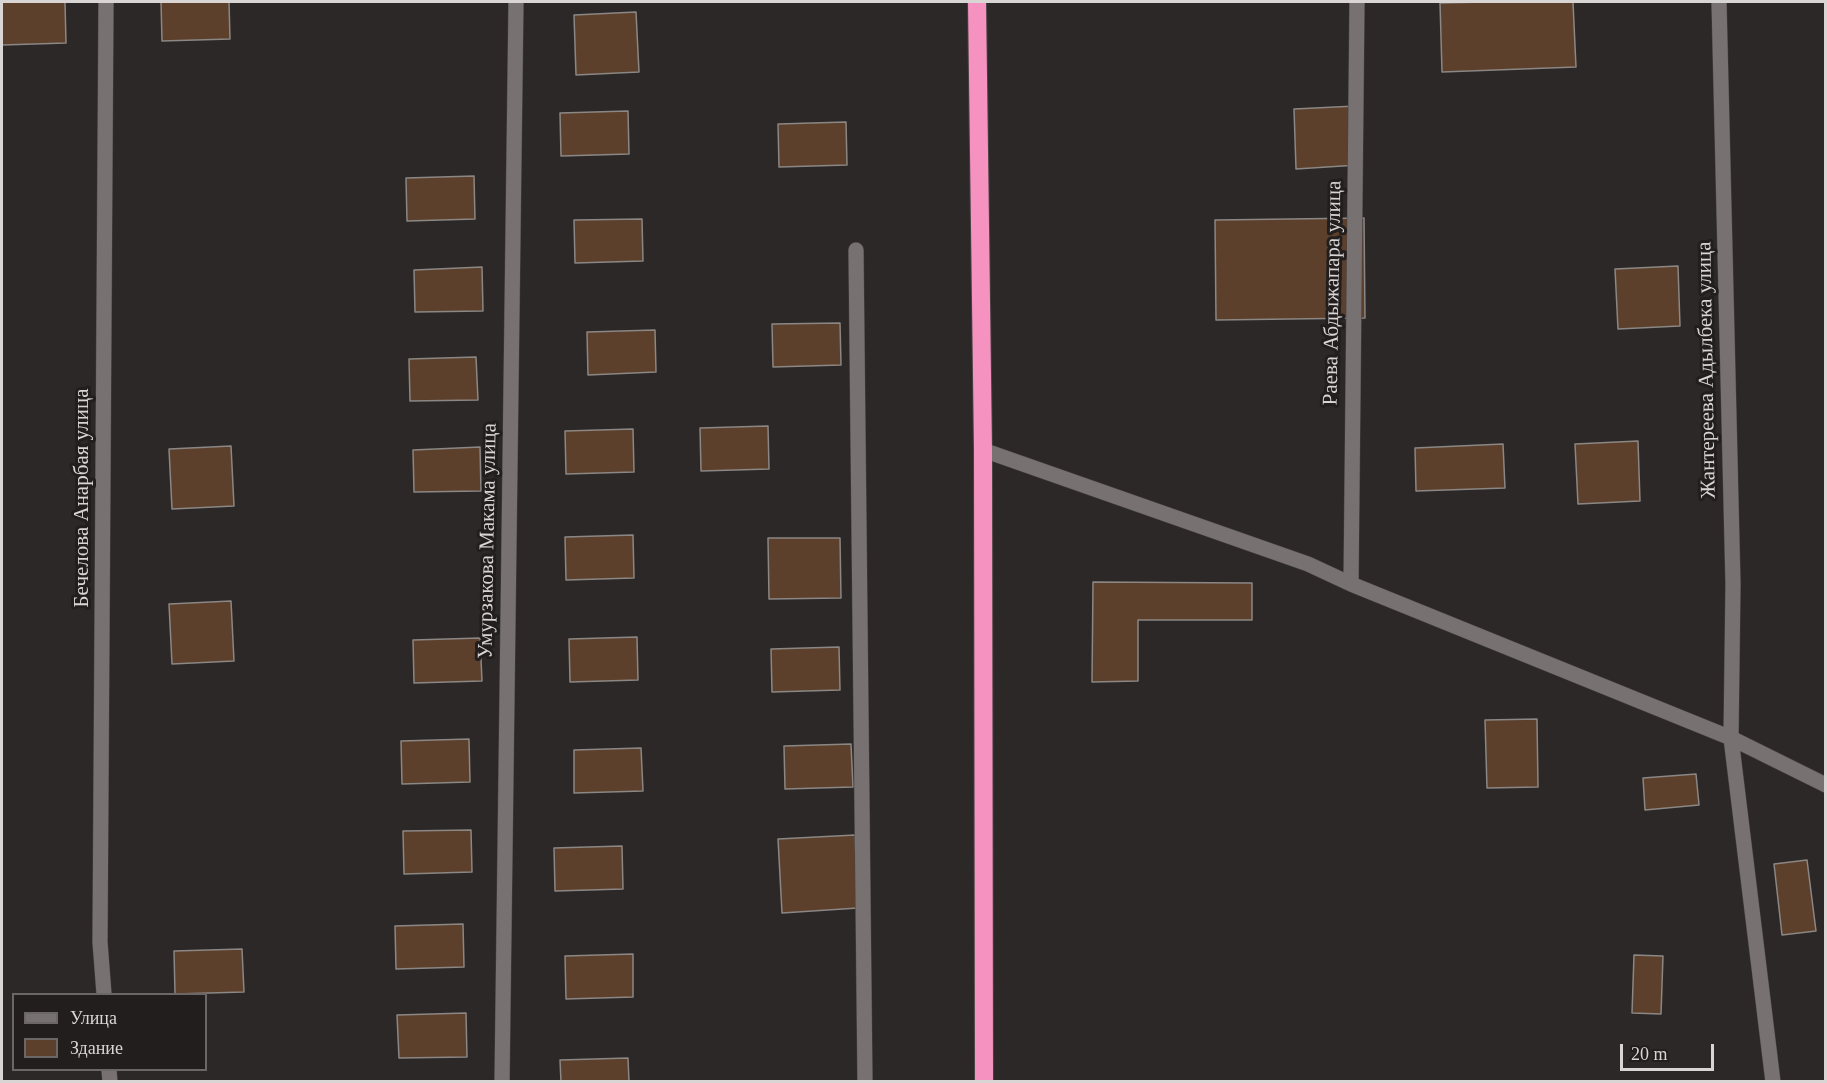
<!DOCTYPE html>
<html>
<head>
<meta charset="utf-8">
<style>
	body { margin:0 }
	#map { position:relative; width:1827px; height:1083px; overflow:hidden; background:#2c2827; font-family:"Times New Roman",serif }
	canvas { display:block }
	.frame { position:absolute; inset:0; border:3px solid #d8d5d4; pointer-events:none }
	.legend { position:absolute; left:12px; top:993px; width:195px; height:78px; box-sizing:border-box; background:#221e1e; border:2px solid #6b6767; margin:0; padding:8px 10px; list-style:none; font-size:18px; color:#d8d5d4 }
	.legend li { display:flex; align-items:center; gap:12px; height:30px }
	.legend b { width:30px; border:2px solid #6b6767 }
	.scale { position:absolute; left:1620px; top:1044px; width:94px; height:27px; box-sizing:border-box; border:3px solid #d8d5d4; border-top:0; padding-left:8px; font-size:18px; line-height:21px; white-space:nowrap; color:#d8d5d4; -webkit-text-stroke:4px #221e1e; paint-order:stroke }
</style>
</head>
<body>
<div id="map">
<canvas width="1827" height="1083"></canvas>
<div class="frame"></div>
<ul class="legend">
<li><b style="height:8px;background:#777271"></b>Улица</li>
<li><b style="height:16px;background:#5d402c"></b>Здание</li>
</ul>
<div class="scale">20 m</div>
</div>
<script>
const ctx = document.querySelector('canvas').getContext('2d');
ctx.lineJoin = 'round';
function fillPath(path, color) { ctx.fillStyle = color; ctx.fill(path, 'evenodd'); }
function stroke(path, color, width, dash) { ctx.strokeStyle = color; ctx.lineWidth = width; ctx.lineCap = dash ? 'butt' : 'round'; ctx.setLineDash(dash || []); ctx.stroke(path); }
function write(font, color, halo, rows, align = 'center') {
  ctx.font = font + ' "Times New Roman",serif'; ctx.lineWidth = 6; ctx.setLineDash([]); ctx.textBaseline = 'middle'; ctx.strokeStyle = halo; ctx.fillStyle = color; for (const [text, x, y, turn = 0] of rows) {
    ctx.save(); ctx.translate(x, y); ctx.rotate((+turn || 0) * Math.PI / 180); ctx.textAlign = isNaN(turn) ? turn : align; if (halo) ctx.strokeText(text, 0, 0); ctx.fillText(text, 0, 0); ctx.restore();
  }
}
const building = new Path2D(`
	M 2,2 L 65,2 L 66,43 L 2,45 Z
	M 161,2 L 229,2 L 230,39 L 162,41 Z
	M 1486,2 L 1573,2 L 1576,67 L 1442,72 L 1440,3 Z
	M 636,12 L 639,72 L 576,75 L 574,15 Z
	M 1356,106 L 1358,165 L 1296,169 L 1294,109 Z
	M 628,111 L 629,154 L 561,156 L 560,113 Z
	M 846,122 L 847,165 L 779,167 L 778,124 Z
	M 474,176 L 475,219 L 407,221 L 406,178 Z
	M 1364,218 L 1365,318 L 1216,320 L 1215,220 Z
	M 642,219 L 643,261 L 575,263 L 574,220 Z
	M 1678,266 L 1680,326 L 1618,329 L 1615,269 Z
	M 482,267 L 483,311 L 415,312 L 414,270 Z
	M 840,323 L 841,365 L 773,367 L 772,324 Z
	M 655,330 L 656,372 L 588,375 L 587,332 Z
	M 476,357 L 478,400 L 410,401 L 409,359 Z
	M 768,426 L 769,469 L 701,471 L 700,428 Z
	M 633,429 L 634,472 L 566,474 L 565,431 Z
	M 1638,441 L 1640,501 L 1578,504 L 1575,444 Z
	M 1503,444 L 1505,488 L 1416,491 L 1415,448 Z
	M 231,446 L 234,506 L 172,509 L 169,449 Z
	M 480,447 L 481,491 L 414,492 L 413,450 Z
	M 633,535 L 634,578 L 566,580 L 565,537 Z
	M 768,538 L 840,538 L 841,598 L 769,599 Z
	M 1093,582 L 1252,583 L 1252,620 L 1138,620 L 1138,681 L 1092,682 Z
	M 231,601 L 234,661 L 172,664 L 169,604 Z
	M 637,637 L 638,680 L 570,682 L 569,639 Z
	M 480,638 L 482,681 L 414,683 L 413,640 Z
	M 839,647 L 840,690 L 772,692 L 771,649 Z
	M 1537,719 L 1538,787 L 1487,788 L 1485,720 Z
	M 469,739 L 470,782 L 402,784 L 401,741 Z
	M 851,744 L 853,787 L 785,789 L 784,746 Z
	M 641,748 L 643,791 L 574,793 L 574,750 Z
	M 1696,774 L 1699,805 L 1645,810 L 1643,778 Z
	M 471,830 L 472,872 L 404,874 L 403,831 Z
	M 855,835 L 858,908 L 782,913 L 778,839 Z
	M 622,846 L 623,889 L 555,891 L 554,848 Z
	M 1807,860 L 1816,931 L 1782,935 L 1774,864 Z
	M 463,924 L 464,967 L 396,969 L 395,926 Z
	M 242,949 L 244,992 L 175,994 L 174,951 Z
	M 633,954 L 633,997 L 566,999 L 565,956 Z
	M 1634,955 L 1663,956 L 1661,1014 L 1632,1013 Z
	M 466,1013 L 467,1057 L 399,1058 L 397,1015 Z
	M 628,1058 L 629,1082 L 561,1082 L 560,1060 Z`);
const street = new Path2D(`
	M 1719,2 L 1733,584 L 1731,738 L 1773,1082
	M 856,250 L 865,1082
	M 983,450 L 1308,564 L 1351,584 L 1731,738 L 1826,785
	M 1351,584 L 1357,2
	M 104,994 L 100,942 L 106,2
	M 109,1070 L 110,1082
	M 502,1082 L 516,2`);
const highway = new Path2D(`
	M 977,2 L 983,450 L 984,1082`);
const streetNames = [
	["Раева Абдыжапара улица",1333,293,-89],
	["Жантереева Адылбека улица",1707,370,-91],
	["Бечелова Анарбая улица",82,498,-90],
	["Умурзакова Макама улица",488,541,-89]
];
fillPath(building, '#5d402c');
stroke(building, '#8b8784', 1.5);
stroke(street, '#474343', 16);
stroke(highway, '#474343', 20);
stroke(street, '#777271', 15);
stroke(highway, '#f692bf', 18);
write('21px', '#d8d5d4', '#221e1e', streetNames);
</script>
</body>
</html>
